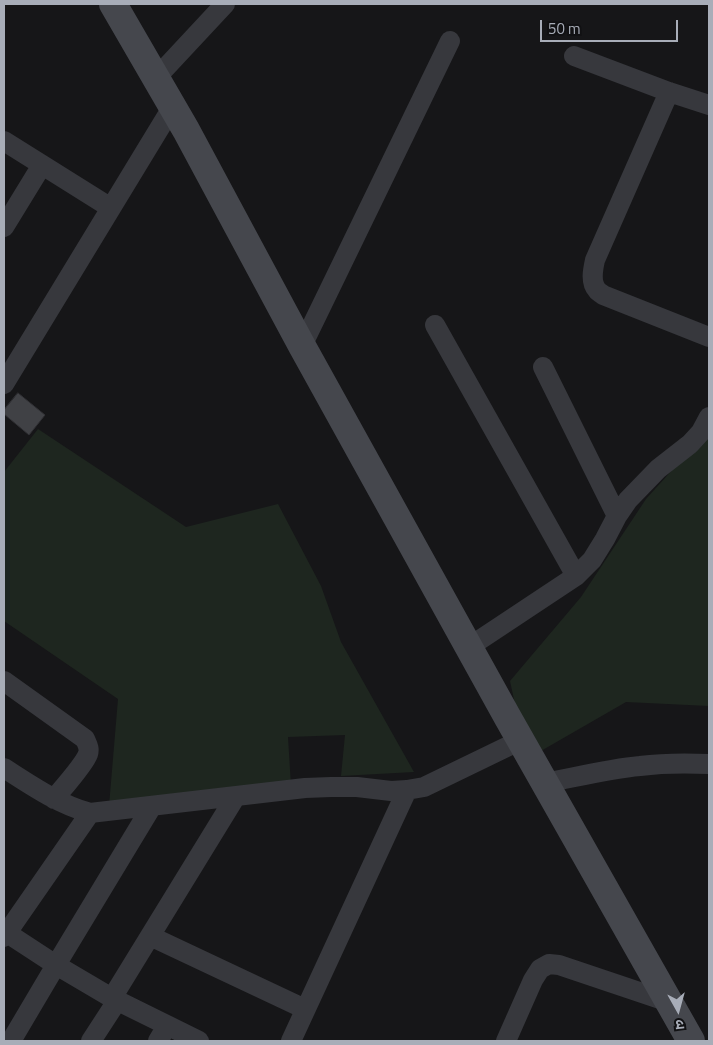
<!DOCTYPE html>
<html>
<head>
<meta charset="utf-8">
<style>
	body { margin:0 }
	#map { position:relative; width:713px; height:1045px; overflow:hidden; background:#161618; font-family:"Titillium Web","Noto Sans Devanagari",sans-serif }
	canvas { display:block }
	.frame { position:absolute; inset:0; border:5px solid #a8adb8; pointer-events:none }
	.north { position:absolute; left:653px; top:985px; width:50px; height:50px; -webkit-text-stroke:4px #111113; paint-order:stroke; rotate:173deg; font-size:14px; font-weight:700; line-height:20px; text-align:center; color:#a8adb8 }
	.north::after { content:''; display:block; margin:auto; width:18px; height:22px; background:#a8adb8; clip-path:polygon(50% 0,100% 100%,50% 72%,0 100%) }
	.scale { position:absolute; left:540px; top:20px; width:138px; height:22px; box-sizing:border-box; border:2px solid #a8adb8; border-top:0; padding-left:6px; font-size:15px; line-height:18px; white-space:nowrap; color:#a8adb8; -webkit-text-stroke:4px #111113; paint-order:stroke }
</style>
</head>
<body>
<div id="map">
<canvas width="713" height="1045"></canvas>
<div class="frame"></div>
<div class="north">उ</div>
<div class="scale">50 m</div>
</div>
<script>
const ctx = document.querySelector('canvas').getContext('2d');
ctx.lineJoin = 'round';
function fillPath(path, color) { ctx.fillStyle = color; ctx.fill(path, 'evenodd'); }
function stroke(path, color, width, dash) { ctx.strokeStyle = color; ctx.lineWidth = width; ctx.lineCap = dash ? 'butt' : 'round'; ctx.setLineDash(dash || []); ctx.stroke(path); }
const green = new Path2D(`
	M 38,429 L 186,527 L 278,504 L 321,586 L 341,642 L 414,772 L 341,776 L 345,735 L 288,737 L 291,786 L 109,806 L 118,699 L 4,621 L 4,472 Z
	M 709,433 L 709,706 L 626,702 L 527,759 L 510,681 L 581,597 L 646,499 L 703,436 Z`);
const building = new Path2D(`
	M 18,393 L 45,415 L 29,435 L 4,414 L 4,410 Z`);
const street = new Path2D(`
	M 574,56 L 669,92 L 709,105
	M 156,78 L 225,4
	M 669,92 L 595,260 C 593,269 590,282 597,290 C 598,292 601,293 603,295 L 709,337
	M 4,141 L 111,208
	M 4,227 L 42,165
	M 435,325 L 576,576
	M 302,346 L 450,41
	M 543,367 L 617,516
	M 4,384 L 173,106
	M 469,647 L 576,576 L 592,560 L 605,539 L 617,516 L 628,500 L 658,469 L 690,444 L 701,432 L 709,417
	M 4,681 L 85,739 C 87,744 90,748 88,754 C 84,765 62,789 54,799
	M 4,768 C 32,786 58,804 90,813 L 305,788 L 331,787 L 357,787 L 391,791 L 407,790 L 424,787 L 521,740
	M 545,783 C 577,777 608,769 640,766 C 663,763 686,763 709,764
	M 4,931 L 56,965 L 112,998 L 199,1041
	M 150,936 L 305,1009
	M 4,937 L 90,813
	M 112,998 L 236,796
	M 11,1041 L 56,965 L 152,806
	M 91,1041 L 117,1001
	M 158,1041 L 167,1026
	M 291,1041 L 407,790
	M 506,1041 L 533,980 L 540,969 L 549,964 L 559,965 L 669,1002`);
const secondary = new Path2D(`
	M 113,4 L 186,130 L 302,346 L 508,718 L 691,1041`);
fillPath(green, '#1e261f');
fillPath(building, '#404145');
stroke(building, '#303034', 1);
stroke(street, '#37383d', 20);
stroke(secondary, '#45474d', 28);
</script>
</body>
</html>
